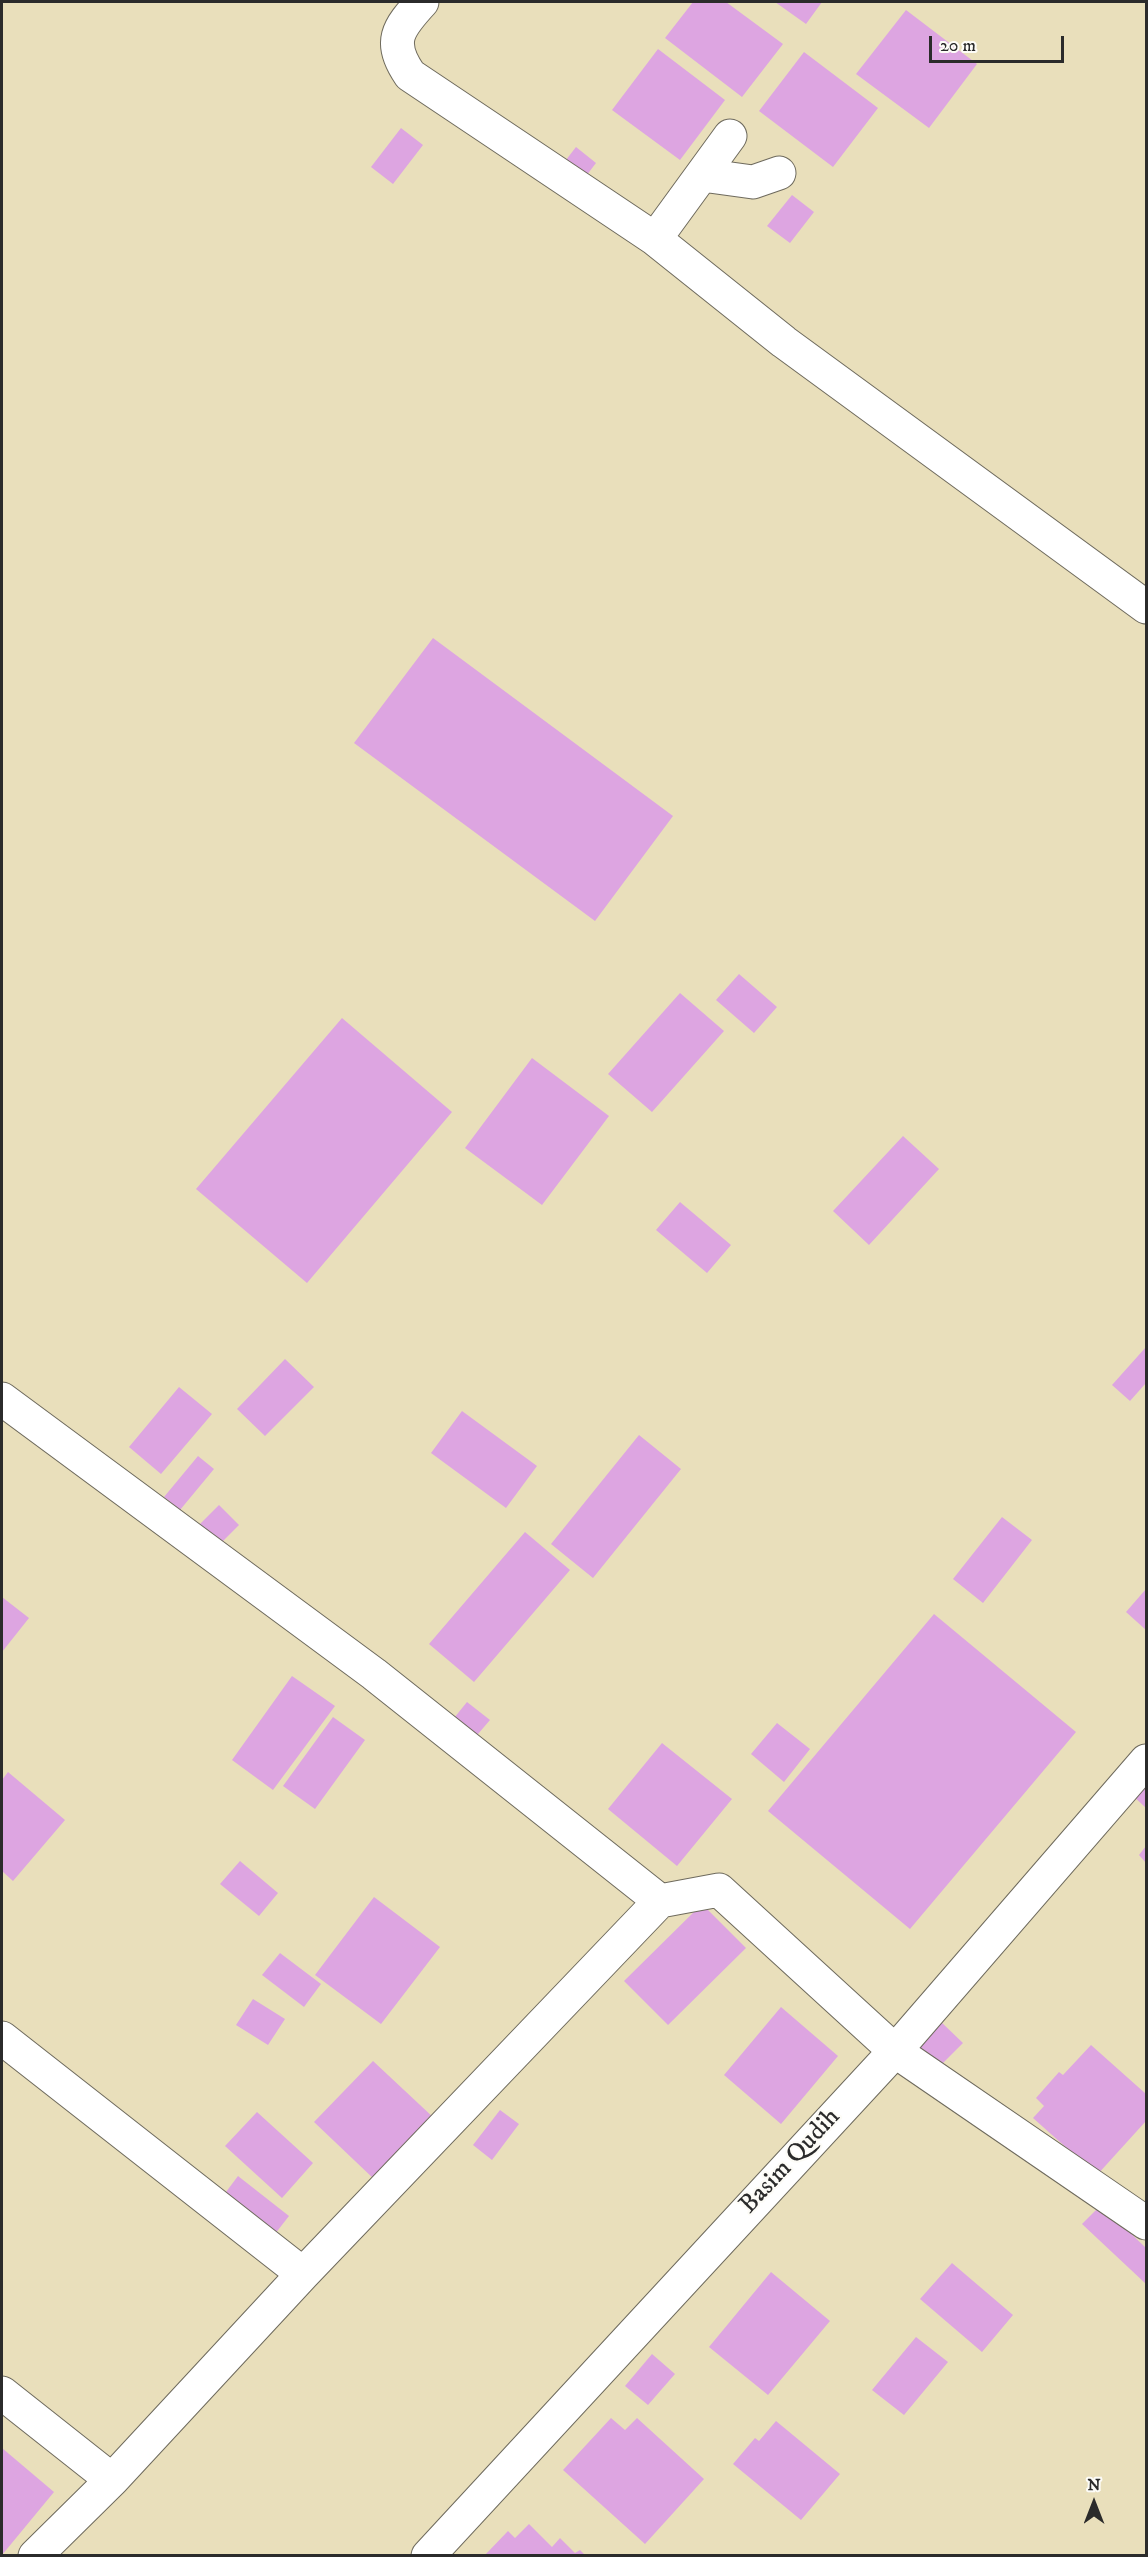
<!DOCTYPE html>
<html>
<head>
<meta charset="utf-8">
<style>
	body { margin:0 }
	#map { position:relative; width:1148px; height:2557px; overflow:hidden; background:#e9dfbb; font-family:"IM FELL DW Pica",serif }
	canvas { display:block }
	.frame { position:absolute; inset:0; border:3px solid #2b2b2b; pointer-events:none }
	.north { position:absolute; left:1064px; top:2473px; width:60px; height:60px; -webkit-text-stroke:4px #fdfcf7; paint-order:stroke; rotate:0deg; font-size:16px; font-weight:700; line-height:24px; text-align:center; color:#2b2b2b }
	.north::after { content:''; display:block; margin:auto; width:21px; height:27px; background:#2b2b2b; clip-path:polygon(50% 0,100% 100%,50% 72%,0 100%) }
	.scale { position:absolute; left:929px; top:36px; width:135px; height:27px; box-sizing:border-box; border:3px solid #2b2b2b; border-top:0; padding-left:8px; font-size:18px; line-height:21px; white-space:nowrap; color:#2b2b2b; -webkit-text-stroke:4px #fdfcf7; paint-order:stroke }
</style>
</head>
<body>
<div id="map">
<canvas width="1148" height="2557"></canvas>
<div class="frame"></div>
<div class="north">N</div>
<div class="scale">20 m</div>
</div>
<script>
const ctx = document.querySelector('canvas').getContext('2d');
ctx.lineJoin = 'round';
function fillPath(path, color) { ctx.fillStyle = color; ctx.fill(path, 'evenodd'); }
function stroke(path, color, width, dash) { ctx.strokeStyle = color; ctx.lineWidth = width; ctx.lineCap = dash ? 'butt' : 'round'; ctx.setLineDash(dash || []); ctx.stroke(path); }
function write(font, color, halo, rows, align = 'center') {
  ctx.font = font + ' "IM FELL DW Pica",serif'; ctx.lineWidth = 4.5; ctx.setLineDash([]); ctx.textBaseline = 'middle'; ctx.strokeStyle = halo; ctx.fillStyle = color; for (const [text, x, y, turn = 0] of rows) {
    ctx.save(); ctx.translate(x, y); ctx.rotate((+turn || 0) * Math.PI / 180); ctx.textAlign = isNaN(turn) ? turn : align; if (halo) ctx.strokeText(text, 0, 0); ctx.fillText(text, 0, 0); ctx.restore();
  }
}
const building = new Path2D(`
	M 693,2 L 726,2 L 783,44 L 742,97 L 665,38 Z
	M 775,2 L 822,2 L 806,24 Z
	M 906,10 L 977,64 L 929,128 L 856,74 Z
	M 658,49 L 725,100 L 680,160 L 612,110 Z
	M 804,52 L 878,108 L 833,167 L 759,111 Z
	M 401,128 L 423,145 L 393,184 L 371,167 Z
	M 576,147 L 596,163 L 580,184 L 559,169 Z
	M 792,195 L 814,212 L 790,243 L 767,226 Z
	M 433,638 L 673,816 L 595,921 L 354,743 Z
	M 739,974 L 777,1007 L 754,1033 L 716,1000 Z
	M 680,993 L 724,1031 L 652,1112 L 608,1074 Z
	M 342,1018 L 452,1112 L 307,1283 L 196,1189 Z
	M 532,1058 L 609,1116 L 542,1205 L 465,1148 Z
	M 903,1136 L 939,1169 L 869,1245 L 833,1211 Z
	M 680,1202 L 731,1245 L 707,1273 L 656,1230 Z
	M 1146,1347 L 1146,1383 L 1130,1401 L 1112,1385 Z
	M 285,1359 L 314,1387 L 265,1436 L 237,1409 Z
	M 179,1387 L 212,1414 L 161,1474 L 129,1447 Z
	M 462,1411 L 537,1466 L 506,1508 L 431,1453 Z
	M 639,1435 L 681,1469 L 593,1578 L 551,1544 Z
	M 198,1456 L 214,1469 L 180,1510 L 164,1497 Z
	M 219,1505 L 239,1525 L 218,1546 L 198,1526 Z
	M 1002,1517 L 1032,1540 L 983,1603 L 953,1579 Z
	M 525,1532 L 570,1570 L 474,1682 L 429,1644 Z
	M 1146,1589 L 1146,1630 L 1126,1612 Z
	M 2,1597 L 29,1618 L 2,1652 Z
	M 934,1614 L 1076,1732 L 910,1929 L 768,1811 Z
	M 292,1676 L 335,1706 L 273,1790 L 232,1760 Z
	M 467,1702 L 490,1720 L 472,1741 L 450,1723 Z
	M 333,1717 L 365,1740 L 315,1809 L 283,1786 Z
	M 777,1723 L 810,1749 L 784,1782 L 751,1754 Z
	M 662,1743 L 732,1799 L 677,1866 L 608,1809 Z
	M 8,1772 L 65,1820 L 13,1881 L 2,1871 L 2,1780 Z
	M 1146,1780 L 1146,1808 L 1132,1795 Z
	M 1146,1846 L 1146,1863 L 1139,1855 Z
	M 240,1861 L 278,1893 L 259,1916 L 220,1884 Z
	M 374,1897 L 440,1947 L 381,2024 L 315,1975 Z
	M 702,1904 L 746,1948 L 668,2025 L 624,1981 Z
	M 280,1953 L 321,1984 L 304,2007 L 262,1975 Z
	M 253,1999 L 285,2019 L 268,2045 L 236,2025 Z
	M 781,2007 L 838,2056 L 781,2124 L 724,2075 Z
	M 939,2020 L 963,2043 L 936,2070 L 913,2047 Z
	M 1091,2045 L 1146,2094 L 1146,2121 L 1097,2175 L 1033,2118 L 1044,2106 L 1036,2098 L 1059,2072 L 1063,2075 Z
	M 373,2061 L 435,2119 L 375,2180 L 314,2122 Z
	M 500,2110 L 519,2124 L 492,2160 L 473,2145 Z
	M 257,2112 L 313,2163 L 282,2198 L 225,2146 Z
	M 238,2176 L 289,2216 L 271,2239 L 220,2200 Z
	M 1101,2205 L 1146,2248 L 1146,2284 L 1082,2224 Z
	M 952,2263 L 1013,2315 L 982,2352 L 920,2299 Z
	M 771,2272 L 830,2321 L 768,2395 L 709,2347 Z
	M 916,2337 L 948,2362 L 904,2415 L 872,2390 Z
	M 652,2354 L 675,2374 L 648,2405 L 625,2386 Z
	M 611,2418 L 625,2430 L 637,2418 L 704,2479 L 645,2544 L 563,2470 Z
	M 776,2421 L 840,2474 L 801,2520 L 733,2464 L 755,2438 L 759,2441 Z
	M 2,2448 L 54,2492 L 2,2555 Z
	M 529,2524 L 552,2547 L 560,2538 L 575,2553 L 580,2550 L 586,2556 L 484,2556 L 508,2531 L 515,2538 Z`);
const minor = new Path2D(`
	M 422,2 C 398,28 387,42 410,75 L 655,239 L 784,342 L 1146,607
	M 702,175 L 753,182 L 779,173
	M 655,239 L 730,136
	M 2,1399 L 374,1674 L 660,1901 L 719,1890 L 895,2051 L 1146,2223
	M 2,2038 L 303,2274
	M 2,2393 L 112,2480 L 303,2274 L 660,1901
	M 35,2556 L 112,2480
	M 428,2556 L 895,2051 L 1146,1761`);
const streetNames = [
	["Basim Qudih",791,2162,-47]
];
fillPath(building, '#dda5e1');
stroke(minor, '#6e6a5d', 35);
stroke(minor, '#fff', 33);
write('26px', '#2b2b2b', '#fdfcf7', streetNames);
</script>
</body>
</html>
